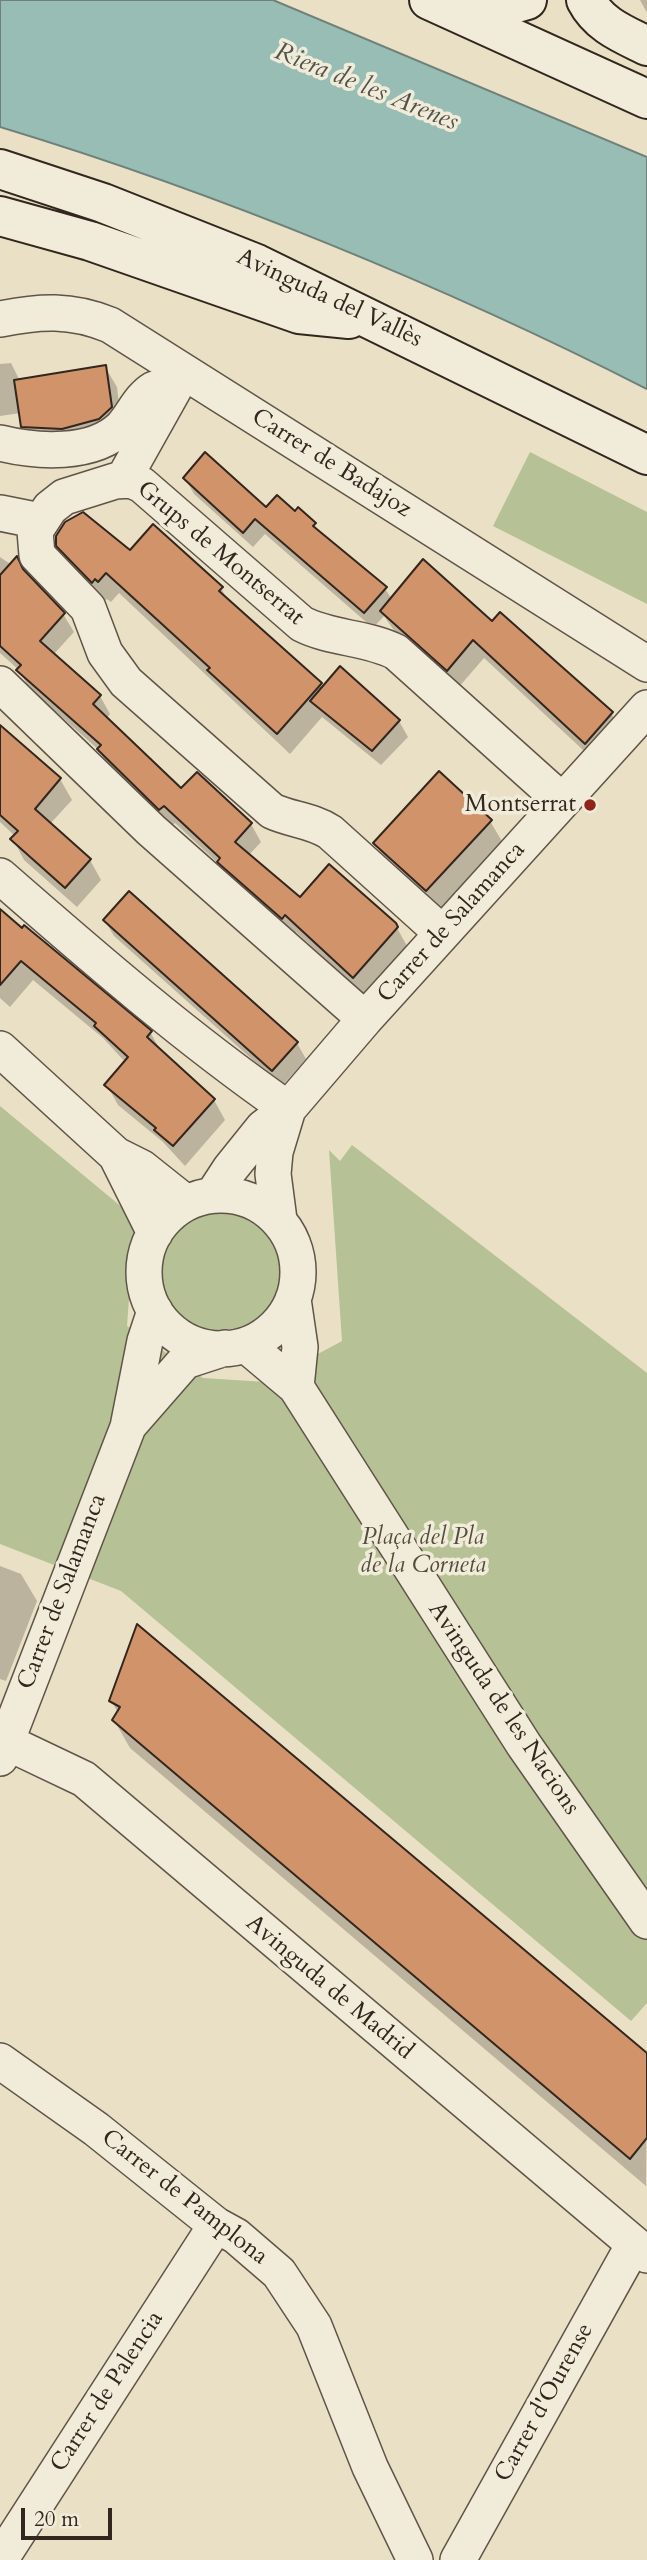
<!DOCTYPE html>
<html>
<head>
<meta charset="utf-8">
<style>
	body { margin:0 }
	#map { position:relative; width:647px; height:2560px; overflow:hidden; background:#eae0c5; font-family:Cardo,serif }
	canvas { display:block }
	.scale { position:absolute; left:21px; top:2508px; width:91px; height:32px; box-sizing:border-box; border:4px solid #32261e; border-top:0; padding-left:9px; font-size:21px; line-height:24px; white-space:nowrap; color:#32261e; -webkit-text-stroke:5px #f1ebd9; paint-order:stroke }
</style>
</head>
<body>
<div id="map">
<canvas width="647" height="2560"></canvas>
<div class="scale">20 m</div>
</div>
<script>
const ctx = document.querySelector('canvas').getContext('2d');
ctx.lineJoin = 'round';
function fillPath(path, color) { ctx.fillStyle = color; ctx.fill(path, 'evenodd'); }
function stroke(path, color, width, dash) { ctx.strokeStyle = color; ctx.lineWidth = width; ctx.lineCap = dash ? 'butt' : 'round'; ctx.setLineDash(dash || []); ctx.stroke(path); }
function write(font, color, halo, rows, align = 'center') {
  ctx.font = font + ' Cardo,serif'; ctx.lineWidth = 7; ctx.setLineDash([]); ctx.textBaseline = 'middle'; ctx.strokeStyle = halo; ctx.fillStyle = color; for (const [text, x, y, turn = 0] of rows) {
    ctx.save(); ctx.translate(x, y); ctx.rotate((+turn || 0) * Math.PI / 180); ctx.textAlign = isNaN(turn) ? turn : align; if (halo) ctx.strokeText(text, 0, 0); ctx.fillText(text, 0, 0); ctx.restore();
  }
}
const green = new Path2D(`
	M 530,452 L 647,512 L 647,604 L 493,526 Z
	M 0,1106 L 135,1218 L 127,1326 L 203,1378 L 266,1382 L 342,1341 L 329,1150 L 340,1161 L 352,1145 L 647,1373 L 647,2003 L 631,2021 L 121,1591 L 0,1544 Z
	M159 1274a62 62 0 1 1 124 0a62 62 0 1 1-124 0Z`);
const water = new Path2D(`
	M 0,0 L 273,0 L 647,157 L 647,389 C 444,286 218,193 0,127 Z`);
const shadow = new Path2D(`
	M 640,0 L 647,0 L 647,12 L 646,11 Z
	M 11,363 L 20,381 L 105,367 L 117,387 L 122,428 L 34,446 L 23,426 L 21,413 L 0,416 L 0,364 Z
	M 185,478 L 266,509 L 295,513 L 314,524 L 321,535 L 385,589 L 392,599 L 492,623 L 611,713 L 622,732 L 596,762 L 484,658 L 458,688 L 393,629 L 384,616 L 373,628 L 265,534 L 253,547 L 194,494 Z
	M 58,546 L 130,553 L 221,588 L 229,602 L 323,688 L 399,721 L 408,737 L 381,765 L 322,717 L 290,754 L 119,593 L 111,602 L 107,599 L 104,602 L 71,567 Z
	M 0,557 L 25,574 L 63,614 L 74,632 L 53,655 L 100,696 L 110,714 L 106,719 L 181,791 L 251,824 L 261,842 L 248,856 L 300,900 L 397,928 L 407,946 L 364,994 L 296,932 L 293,936 L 230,880 L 222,867 L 175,823 L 170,827 L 109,768 L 99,750 L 29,688 L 19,670 L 0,653 Z
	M 0,726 L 60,779 L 72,800 L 50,824 L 90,860 L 101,880 L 77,907 L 24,860 L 13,839 L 15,836 L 0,822 Z
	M 490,821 L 503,843 L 439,912 L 388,865 L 375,843 Z
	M 0,908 L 150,1032 L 162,1053 L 214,1100 L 225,1120 L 185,1166 L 163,1142 L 118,1105 L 107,1085 L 126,1063 L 103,1038 L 33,980 L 10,1007 L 0,998 Z
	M 105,921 L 297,1043 L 306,1059 L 282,1086 L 114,936 Z
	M 0,1566 L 21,1574 L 37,1601 L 6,1681 L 0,1679 Z
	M 111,1700 L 647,2055 L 646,2186 L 130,1748 L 114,1720 L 118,1713 Z`);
const building = new Path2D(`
	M 106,365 L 112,407 L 99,419 L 62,429 L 21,427 L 14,380 Z
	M 205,452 L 266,507 L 277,495 L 295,511 L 298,507 L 316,523 L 313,526 L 387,587 L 364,613 L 255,519 L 243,533 L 183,478 Z
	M 83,512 L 130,550 L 153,524 L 223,587 L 219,591 L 322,683 L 277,734 L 207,670 L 210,668 L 106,573 L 98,582 L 95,579 L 92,583 L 56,546 L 56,536 L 65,522 Z
	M 17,556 L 23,569 L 65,613 L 40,641 L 101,695 L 93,704 L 181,788 L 197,772 L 252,823 L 235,842 L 300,897 L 329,864 L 396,923 L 398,927 L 353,978 L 285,915 L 282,919 L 217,862 L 220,858 L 164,806 L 159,810 L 97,749 L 101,745 L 16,670 L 21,665 L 0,646 L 0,575 Z
	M 423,559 L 492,621 L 500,612 L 613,712 L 585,744 L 473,640 L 447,671 L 380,611 Z
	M 340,666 L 400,720 L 372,751 L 310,701 Z
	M 0,725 L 61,778 L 35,809 L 91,859 L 65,888 L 10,839 L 18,831 L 0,815 Z
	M 439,771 L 492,820 L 426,891 L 373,843 Z
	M 129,891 L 298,1042 L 272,1071 L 103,920 Z
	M 0,909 L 22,928 L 24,925 L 41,939 L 152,1031 L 147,1037 L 215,1099 L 173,1146 L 154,1130 L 156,1128 L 104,1085 L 128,1057 L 94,1026 L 96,1023 L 21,961 L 0,985 Z
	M 137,1624 L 647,2053 L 647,2138 L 630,2159 L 112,1720 L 120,1707 L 109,1701 Z`);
const street = new Path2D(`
	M 0,319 C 40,311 71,309 110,325 L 647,664
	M 0,443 C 36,452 93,456 122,427 C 133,415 139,398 154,389 L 172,392
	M 123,480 L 174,389
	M 0,513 L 40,521
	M 0,684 L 151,830 L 365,1019
	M 0,876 C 94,958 186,1038 288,1109
	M 442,933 L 330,832 C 312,820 291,820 272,811 L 126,682 L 105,653 L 88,608 L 37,555 L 35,531 L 50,508 L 64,497 L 115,481 L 131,480 L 142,485 L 302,624 C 332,639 366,637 396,652 L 562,801
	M 0,1049 L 116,1155 L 142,1168 L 186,1203
	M 116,1155 L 155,1233
	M 213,1195 L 230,1169 L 263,1128 L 288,1109 L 365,1019 L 647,708
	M144 1272a77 77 0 1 1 154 0a77 77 0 1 1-154 0Z
	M 279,1220 L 273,1174 L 275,1152 L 288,1109
	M 293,1299 L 300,1347 L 296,1387
	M 246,1345 L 296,1387 L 524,1745 L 647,1921
	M 130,1424 L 185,1361 L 225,1348
	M 0,1739 L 84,1779 L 647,2255
	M 0,1758 L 128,1427 L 145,1341 L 155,1311
	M 0,2061 L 96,2129 L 216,2225 L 236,2236 L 279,2273 L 314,2326 L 370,2467 L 415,2560
	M 0,2560 L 216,2225
	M 458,2560 L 633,2246`);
const secondary = new Path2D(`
	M 429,0 L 647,99
	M 586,0 C 599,25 623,34 647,46
	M 459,10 L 482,13 L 527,0
	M 0,169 L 103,203 L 257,264 L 647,455
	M 0,216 L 90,241 L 299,314 L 349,319`);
const markers = [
	[590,805,7,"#8f2418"]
];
const streetNames = [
	["Avinguda del Vallès",329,299,25],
	["Carrer de Badajoz",331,464,32],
	["Grups de Montserrat",220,554,40],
	["Carrer de Salamanca",452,923,-48],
	["Carrer de Salamanca",63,1592,-69],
	["Avinguda de les Nacions",503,1709,56],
	["Avinguda de Madrid",329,1988,40],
	["Carrer de Pamplona",184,2198,38],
	["Carrer de Palencia",108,2392,-57],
	["Carrer d'Ourense",545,2403,-61]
];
const poiNames = [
	["Montserrat",576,805]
];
const parkNames = [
	["Plaça del Pla",423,1538],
	["de la Corneta",423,1566]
];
const waterNames = [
	["Riera de les Arenes",366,88,22]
];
fillPath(green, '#b6c295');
fillPath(water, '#98bdb4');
stroke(water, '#6f8178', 2);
fillPath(shadow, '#0003');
fillPath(building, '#d19369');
stroke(building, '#32261e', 2);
stroke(street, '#605448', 38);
stroke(secondary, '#32261e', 42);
stroke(street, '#f1ebd9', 35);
stroke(secondary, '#f1ebd9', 38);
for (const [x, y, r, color] of markers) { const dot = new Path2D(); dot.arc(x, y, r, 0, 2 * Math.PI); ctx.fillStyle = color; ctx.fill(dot); stroke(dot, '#f1ebd9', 2.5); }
write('24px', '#32261e', '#f1ebd9', streetNames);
write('24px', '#32261e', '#f1ebd9', poiNames, 'right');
write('italic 24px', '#534d3c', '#f1ebd9', parkNames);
write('italic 26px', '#51534b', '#f1ebd9', waterNames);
</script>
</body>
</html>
